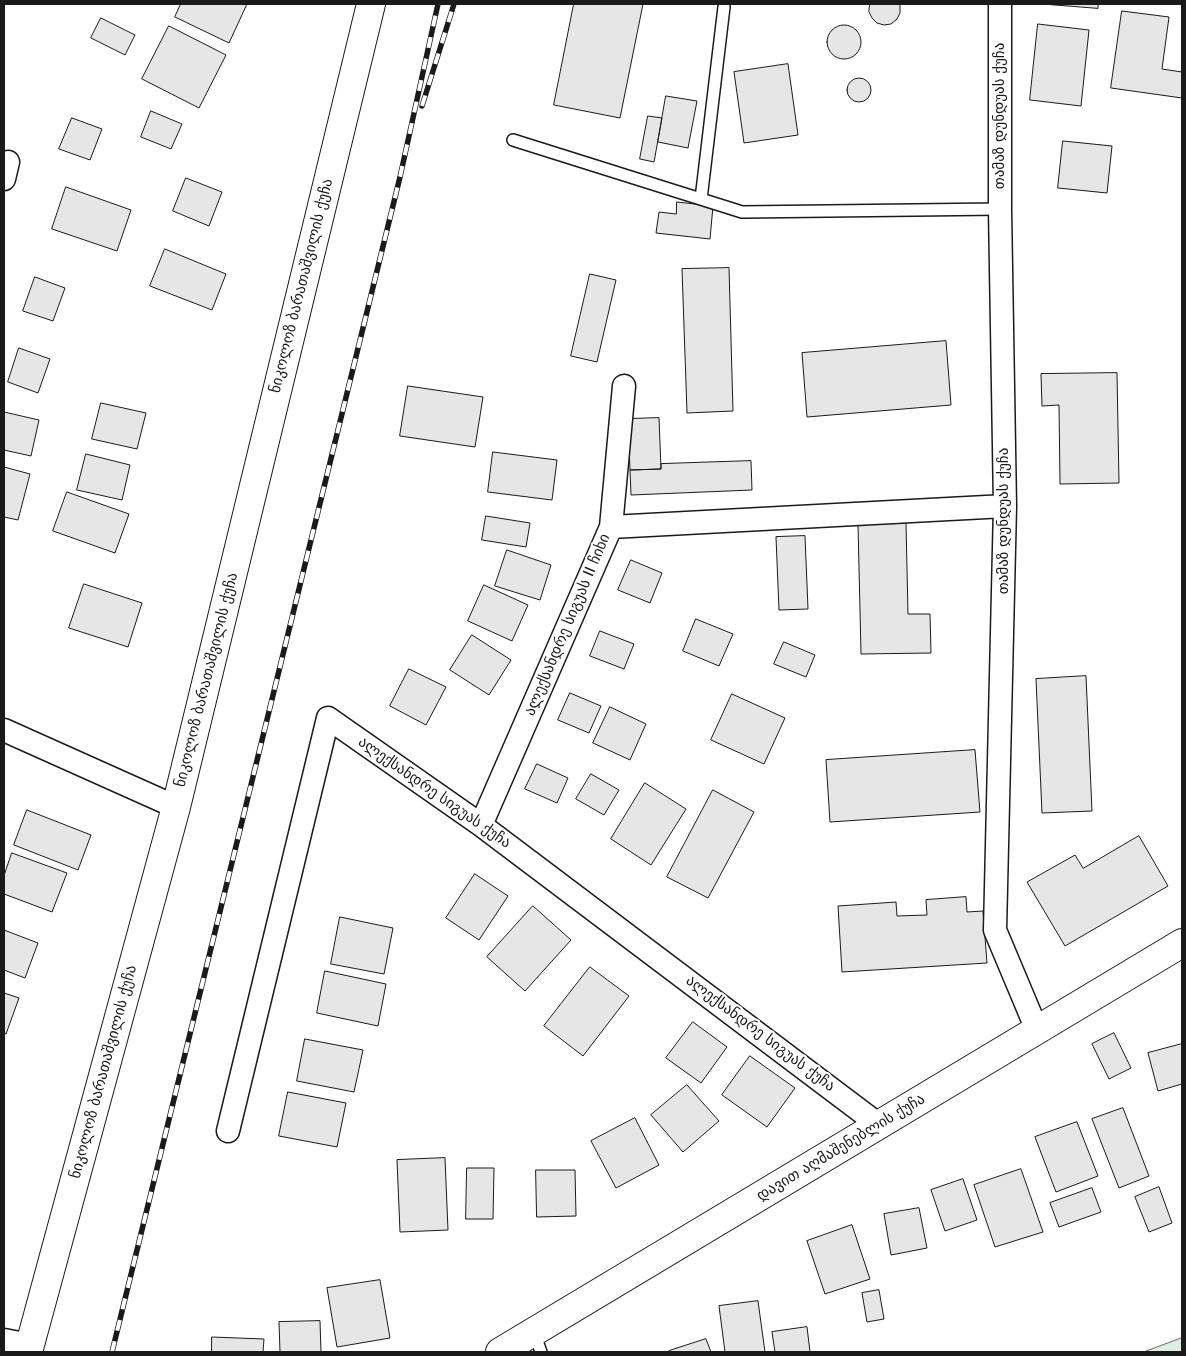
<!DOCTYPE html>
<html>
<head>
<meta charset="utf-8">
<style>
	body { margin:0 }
	#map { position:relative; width:1186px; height:1356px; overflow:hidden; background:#fff; font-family:"DejaVu Sans",sans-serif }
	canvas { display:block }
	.frame { position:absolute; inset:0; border:5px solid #1a1a1a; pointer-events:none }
</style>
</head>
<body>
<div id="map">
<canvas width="1186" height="1356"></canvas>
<div class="frame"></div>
</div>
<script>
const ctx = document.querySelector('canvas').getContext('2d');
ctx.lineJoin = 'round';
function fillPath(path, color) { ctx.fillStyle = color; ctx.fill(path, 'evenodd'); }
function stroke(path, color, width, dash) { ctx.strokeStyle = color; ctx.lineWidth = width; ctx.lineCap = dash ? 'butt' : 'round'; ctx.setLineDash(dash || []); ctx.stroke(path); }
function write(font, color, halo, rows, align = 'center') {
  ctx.font = font + ' "DejaVu Sans","Noto Sans Georgian",sans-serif'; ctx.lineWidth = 4; ctx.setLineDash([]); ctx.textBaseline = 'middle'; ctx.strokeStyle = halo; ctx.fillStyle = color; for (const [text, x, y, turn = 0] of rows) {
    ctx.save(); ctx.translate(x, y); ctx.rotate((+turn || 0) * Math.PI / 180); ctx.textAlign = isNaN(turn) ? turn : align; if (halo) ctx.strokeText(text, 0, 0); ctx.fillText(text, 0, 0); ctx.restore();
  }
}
const green = new Path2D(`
	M 1182,1338 L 1182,1352 L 1144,1352 Z`);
const building = new Path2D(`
	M 181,4 L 247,4 L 229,43 L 175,17 Z
	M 574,4 L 643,4 L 620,118 L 554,105 Z
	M 870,4 L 900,4 L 900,13 L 897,19 L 891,24 L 884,25 L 877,23 L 872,18 L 869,12 Z
	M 1043,4 L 1098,4 L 1098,8 Z
	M 1122,11 L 1169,17 L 1162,69 L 1182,72 L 1182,98 L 1111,88 Z
	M 101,18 L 135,35 L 125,55 L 91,38 Z
	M 1038,24 L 1089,30 L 1081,106 L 1030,100 Z
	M827 42a17 17 0 1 1 34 0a17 17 0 1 1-34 0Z
	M 169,26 L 226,55 L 199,108 L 142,79 Z
	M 788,64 L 798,135 L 744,143 L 734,72 Z
	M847 90a12 12 0 1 1 24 0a12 12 0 1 1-24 0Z
	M 666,96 L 697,101 L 688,148 L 658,142 Z
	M 151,111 L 182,124 L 171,149 L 141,137 Z
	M 648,116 L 662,118 L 654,162 L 640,159 Z
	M 72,118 L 102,129 L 90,160 L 59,149 Z
	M 1063,141 L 1112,146 L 1107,193 L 1058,188 Z
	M 186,178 L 222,192 L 209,226 L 173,211 Z
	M 66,187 L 131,210 L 117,251 L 52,229 Z
	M 677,202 L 713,206 L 710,239 L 656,233 L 659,212 L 676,214 Z
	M 165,249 L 226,274 L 212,310 L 150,286 Z
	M 729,268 L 733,411 L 687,413 L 682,269 Z
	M 590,274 L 616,280 L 597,362 L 571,356 Z
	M 35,277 L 65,288 L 53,321 L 23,311 Z
	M 946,341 L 951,405 L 807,417 L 802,353 Z
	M 19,348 L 50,359 L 38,393 L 8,382 Z
	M 1117,373 L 1119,483 L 1060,484 L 1059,405 L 1042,406 L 1041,374 Z
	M 408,386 L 483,397 L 475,447 L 400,436 Z
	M 101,403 L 146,413 L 137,449 L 92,439 Z
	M 4,412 L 39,420 L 31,456 L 4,450 Z
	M 659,418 L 661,469 L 630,470 L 628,419 Z
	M 493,452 L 557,460 L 552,500 L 488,492 Z
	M 86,454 L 130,465 L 122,500 L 77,490 Z
	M 751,461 L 752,490 L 631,495 L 630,470 L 661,469 L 661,464 Z
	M 4,467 L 30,474 L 18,520 L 4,517 Z
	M 67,492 L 129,514 L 115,553 L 53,531 Z
	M 486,516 L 530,523 L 526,547 L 482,540 Z
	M 906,523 L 908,614 L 930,614 L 931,653 L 861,654 L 858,524 Z
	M 805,536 L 808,609 L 779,610 L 776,537 Z
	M 507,550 L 551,565 L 540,600 L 495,586 Z
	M 631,560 L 662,573 L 650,603 L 618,590 Z
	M 84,584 L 142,603 L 128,647 L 69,628 Z
	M 484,585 L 528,605 L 512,641 L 468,621 Z
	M 696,619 L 733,634 L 719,666 L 683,651 Z
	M 600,631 L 634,644 L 624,669 L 590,656 Z
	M 472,635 L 511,660 L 489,695 L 450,670 Z
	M 784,642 L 815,655 L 806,677 L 774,664 Z
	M 409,669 L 446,687 L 426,725 L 390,706 Z
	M 1086,676 L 1092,811 L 1042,813 L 1036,679 Z
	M 570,693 L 601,706 L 589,733 L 558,720 Z
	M 732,694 L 785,718 L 764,764 L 711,740 Z
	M 610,707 L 646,724 L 630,760 L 593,743 Z
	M 975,750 L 980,812 L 830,822 L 826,760 Z
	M 537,764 L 568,778 L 557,803 L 525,789 Z
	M 591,774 L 619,790 L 604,815 L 576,799 Z
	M 645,783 L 686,809 L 651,865 L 611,839 Z
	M 713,790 L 754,812 L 708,898 L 667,877 Z
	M 27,810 L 91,835 L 78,870 L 14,845 Z
	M 1139,836 L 1168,886 L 1065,946 L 1027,882 L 1075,855 L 1083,868 Z
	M 12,853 L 67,873 L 52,912 L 4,894 L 4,876 Z
	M 475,874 L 508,896 L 479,940 L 446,918 Z
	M 966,897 L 967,912 L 983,911 L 987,963 L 842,972 L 838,906 L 896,902 L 897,916 L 927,915 L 926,900 Z
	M 533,906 L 571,940 L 525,991 L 487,957 Z
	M 340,917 L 393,928 L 384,974 L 331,964 Z
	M 4,930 L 38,943 L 25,978 L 4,970 Z
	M 590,967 L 629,996 L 583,1056 L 544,1026 Z
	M 325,971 L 386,984 L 378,1026 L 317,1013 Z
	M 4,993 L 19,998 L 6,1034 L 4,1033 Z
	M 693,1022 L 727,1047 L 701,1083 L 666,1058 Z
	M 1114,1033 L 1131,1068 L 1109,1079 L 1092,1044 Z
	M 305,1039 L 363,1050 L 354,1092 L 297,1081 Z
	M 1182,1044 L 1182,1084 L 1158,1091 L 1148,1053 Z
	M 750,1056 L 795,1088 L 767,1127 L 722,1095 Z
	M 687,1085 L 719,1121 L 683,1152 L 651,1115 Z
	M 288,1092 L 346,1103 L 337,1147 L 279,1136 Z
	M 1123,1108 L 1149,1176 L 1119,1188 L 1092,1119 Z
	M 635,1118 L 659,1165 L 616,1188 L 591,1141 Z
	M 1077,1122 L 1098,1176 L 1056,1192 L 1035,1137 Z
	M 445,1158 L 448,1230 L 400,1232 L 397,1160 Z
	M 467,1168 L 494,1168 L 493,1219 L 466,1219 Z
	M 1021,1169 L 1043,1232 L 995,1247 L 974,1185 Z
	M 536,1170 L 575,1170 L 576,1216 L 537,1217 Z
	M 963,1179 L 977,1220 L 945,1231 L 931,1190 Z
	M 1159,1187 L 1172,1223 L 1149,1232 L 1135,1197 Z
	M 1092,1188 L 1101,1212 L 1059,1227 L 1050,1203 Z
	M 919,1208 L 927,1248 L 891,1255 L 884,1214 Z
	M 852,1225 L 870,1279 L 825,1294 L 807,1241 Z
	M 380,1280 L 390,1338 L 337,1347 L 327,1288 Z
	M 879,1290 L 884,1319 L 867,1322 L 862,1293 Z
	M 758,1301 L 765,1352 L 725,1352 L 719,1306 Z
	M 320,1321 L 321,1352 L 280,1352 L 279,1322 Z
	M 807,1327 L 810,1352 L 775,1352 L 772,1332 Z
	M 212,1337 L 264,1339 L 263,1352 L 212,1352 Z
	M 706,1339 L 711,1352 L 669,1352 L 669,1351 Z`);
const service = new Path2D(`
	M 513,140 L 742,212 L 1000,209
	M 701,199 L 724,7
	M 534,1332 L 541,1352`);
const minor = new Path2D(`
	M 1000,4 L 1000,209 L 1005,506 L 995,930 L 1037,1030
	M 4,179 L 8,162
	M 611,527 L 1005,506
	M 4,730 L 176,807
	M 481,825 L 611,527 L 624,386
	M 228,1131 L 328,718 L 481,825 L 879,1125
	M 4,1340 L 30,1345`);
const tertiary = new Path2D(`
	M 28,1352 L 176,807 L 371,4`);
const primary = new Path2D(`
	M 500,1352 L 1182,943`);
const rail = new Path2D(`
	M 422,106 L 454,4
	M 112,1352 L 400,177 L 438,4`);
const streetNames = [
	["თამაზ დუნდუას ქუჩა",1000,116,-90],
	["ნიკოლოზ ბარათაშვილის ქუჩა",302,286,-76],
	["თამაზ დუნდუას ქუჩა",1004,521,-90],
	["ალექსანდრე სიგუას II ჩიხი",568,625,-67],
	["ნიკოლოზ ბარათაშვილის ქუჩა",207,680,-76],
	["ალექსანდრე სიგუას ქუჩა",434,793,35],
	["ალექსანდრე სიგუას ქუჩა",760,1034,37],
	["ნიკოლოზ ბარათაშვილის ქუჩა",104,1072,-75],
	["დავით აღმაშენებლის ქუჩა",841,1148,-31]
];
fillPath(green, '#e0efe3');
stroke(green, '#6a6a6a', 1);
fillPath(building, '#e6e6e6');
stroke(building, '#1a1a1a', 1);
stroke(service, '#1a1a1a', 14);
stroke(minor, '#1a1a1a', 25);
stroke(tertiary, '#1a1a1a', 30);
stroke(primary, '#1a1a1a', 30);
stroke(service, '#fff', 11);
stroke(minor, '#fff', 22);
stroke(tertiary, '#fff', 28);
stroke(primary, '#fff', 28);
stroke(rail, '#1a1a1a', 5.5);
stroke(rail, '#fff', 4, [11]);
write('15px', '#1a1a1a', '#fff', streetNames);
</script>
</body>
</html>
